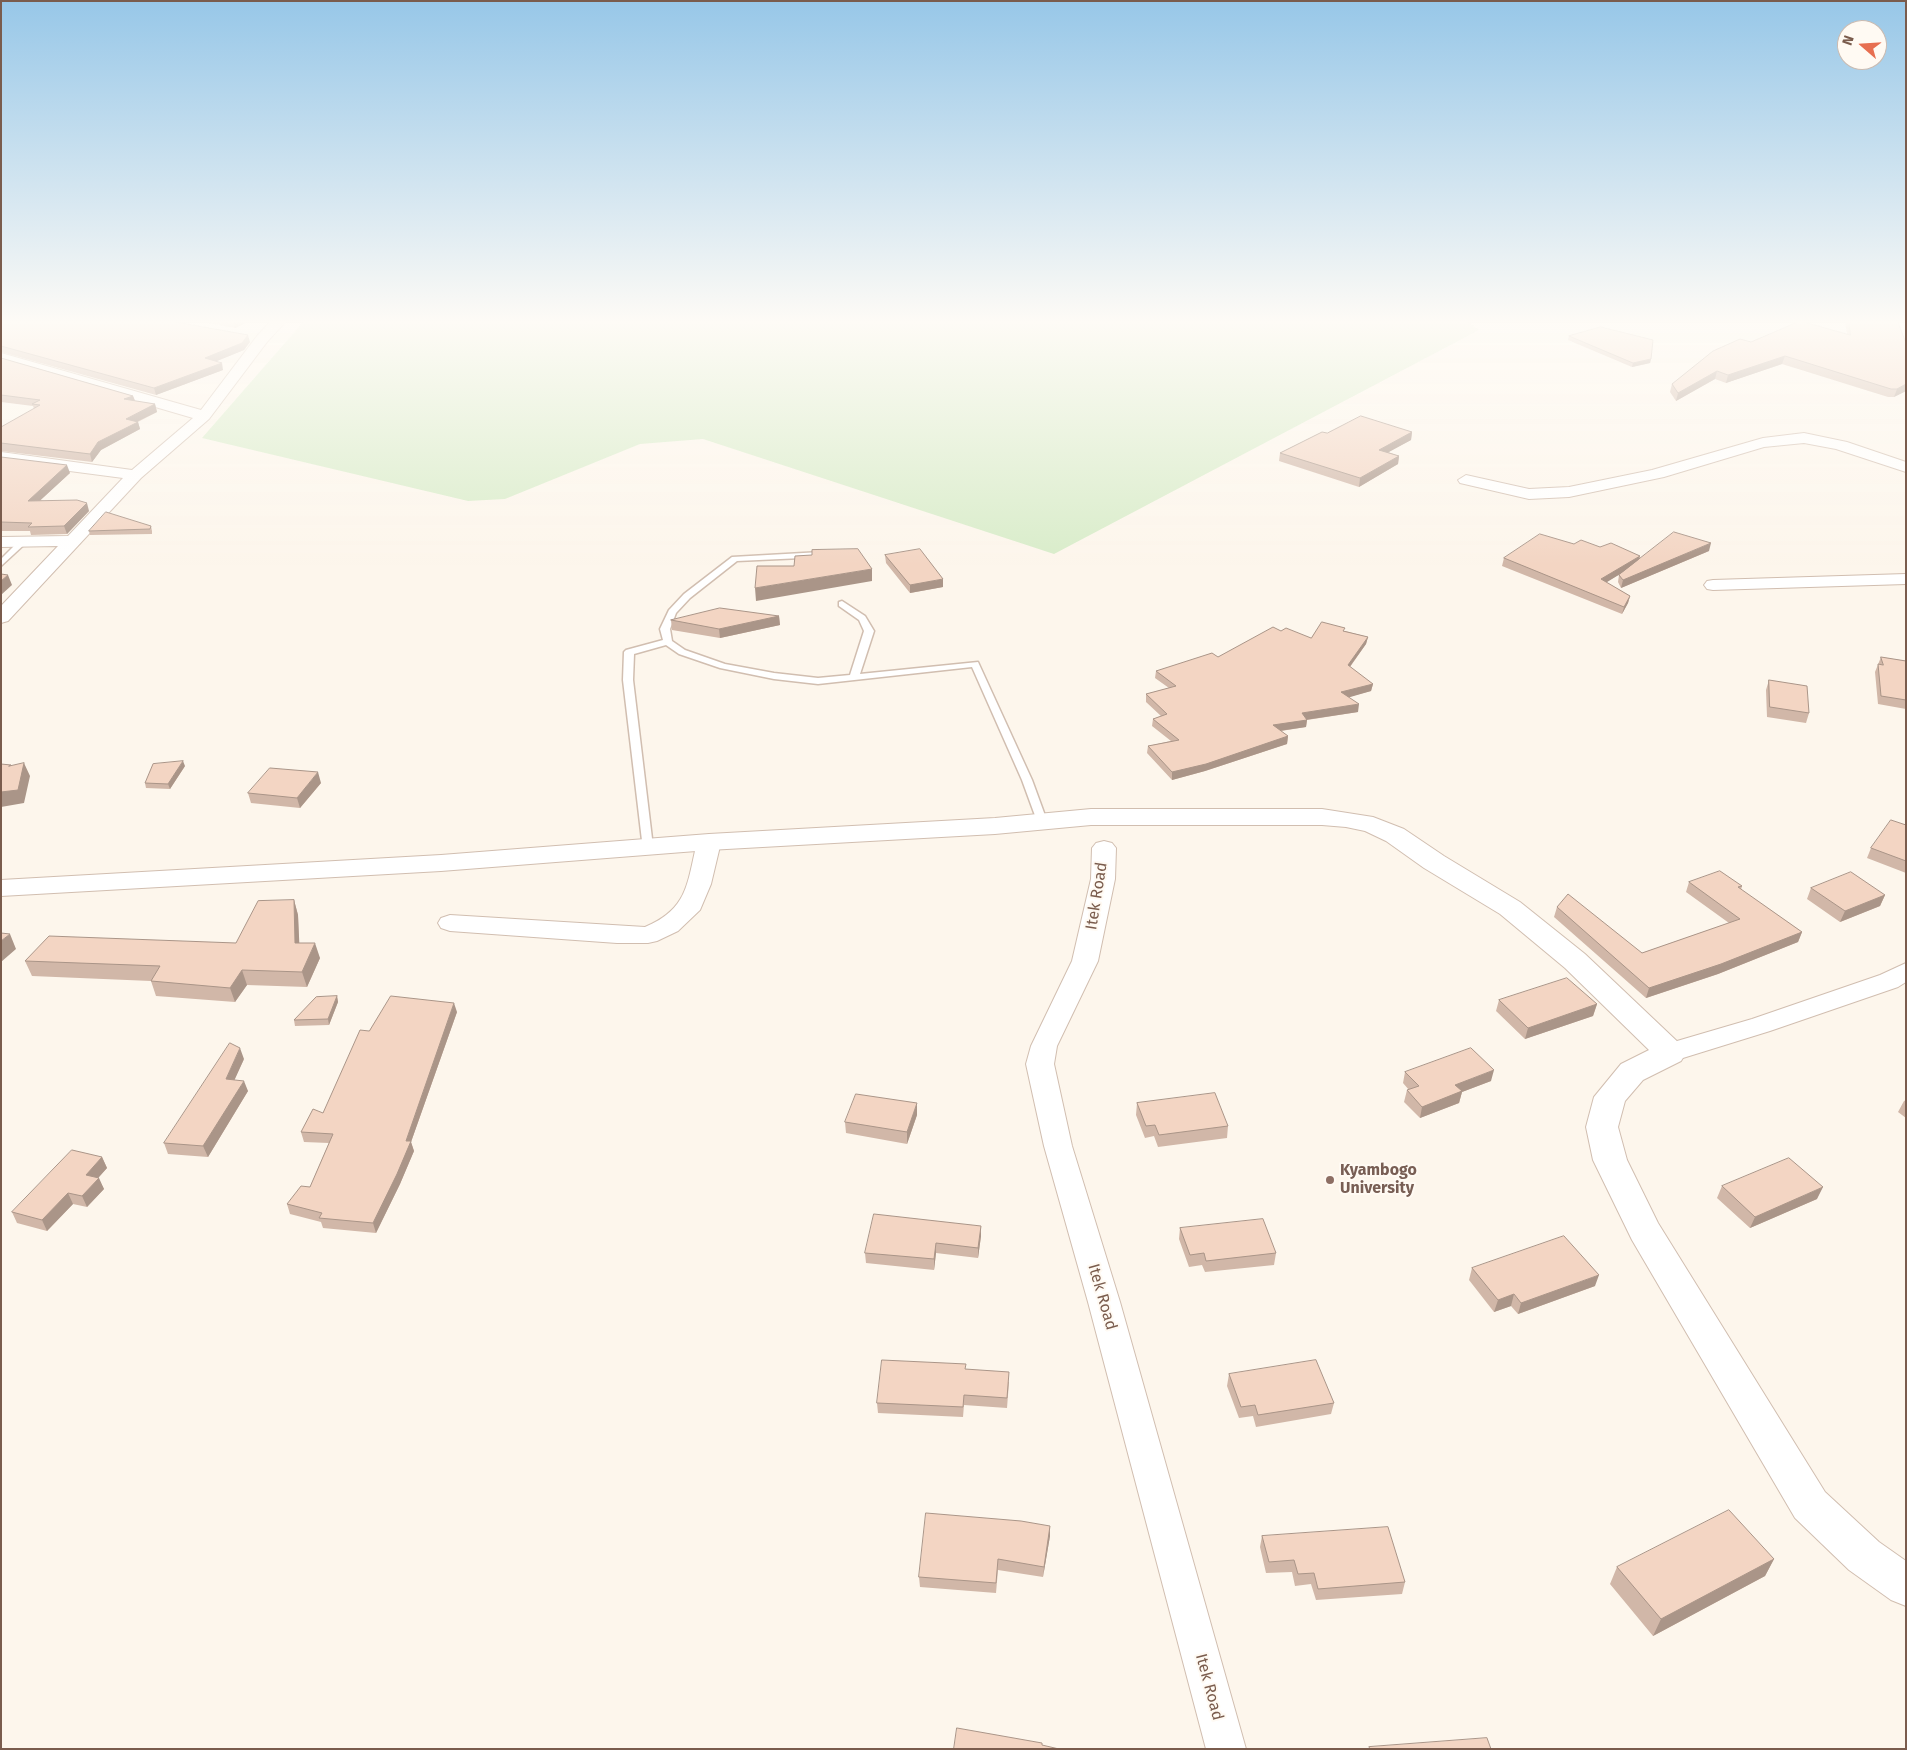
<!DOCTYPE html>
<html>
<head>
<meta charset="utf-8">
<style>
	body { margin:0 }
	#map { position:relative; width:1907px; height:1750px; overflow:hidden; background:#fdf6ec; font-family:"Fira Sans",sans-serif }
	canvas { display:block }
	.frame { position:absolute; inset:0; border:2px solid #7a5c4d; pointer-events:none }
	.north { position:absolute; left:1837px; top:20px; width:50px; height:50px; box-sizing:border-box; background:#fffaf3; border:1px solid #cabbb1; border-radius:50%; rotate:289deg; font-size:14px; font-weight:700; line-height:20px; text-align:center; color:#7a5c4d }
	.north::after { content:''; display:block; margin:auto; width:18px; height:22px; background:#e76f51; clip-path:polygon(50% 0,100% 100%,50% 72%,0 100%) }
</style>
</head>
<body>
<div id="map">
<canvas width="1907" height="1750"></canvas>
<div class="frame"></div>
<div class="north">N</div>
</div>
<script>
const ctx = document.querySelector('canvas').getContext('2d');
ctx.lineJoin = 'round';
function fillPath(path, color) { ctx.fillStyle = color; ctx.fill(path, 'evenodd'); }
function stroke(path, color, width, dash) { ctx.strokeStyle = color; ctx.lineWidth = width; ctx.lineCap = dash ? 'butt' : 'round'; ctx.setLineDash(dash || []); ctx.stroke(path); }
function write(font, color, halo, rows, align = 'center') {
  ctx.font = font + ' "Fira Sans",sans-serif'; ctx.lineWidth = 4; ctx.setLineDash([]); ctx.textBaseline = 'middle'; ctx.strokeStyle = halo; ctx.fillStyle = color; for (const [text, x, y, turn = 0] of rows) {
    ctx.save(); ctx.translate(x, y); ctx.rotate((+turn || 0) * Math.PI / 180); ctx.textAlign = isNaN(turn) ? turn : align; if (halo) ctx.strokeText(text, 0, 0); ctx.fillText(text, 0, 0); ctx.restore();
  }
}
const green = new Path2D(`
	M 305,320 L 1465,320 L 1479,330 L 1054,554 L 703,439 L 640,444 L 505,499 L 468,501 L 202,438 Z`);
const service = new Path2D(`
	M 20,540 L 23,540 L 27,542 L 1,566 L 1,559 Z
	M 821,552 L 824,553 L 824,557 L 737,561 L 690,598 L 676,613 L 670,629 L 672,641 L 685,650 L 725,664 L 774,673 L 818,678 L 850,675 L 864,631 L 859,620 L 839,606 L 839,602 L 842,601 L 865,616 L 874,631 L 860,674 L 978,662 L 1032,780 L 1047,821 L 1046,823 L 1038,823 L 1037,821 L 1022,780 L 972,667 L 818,684 L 774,679 L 720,668 L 679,654 L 666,645 L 634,654 L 633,680 L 653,847 L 651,849 L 643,849 L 623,680 L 624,652 L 626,650 L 663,640 L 660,629 L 669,610 L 684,594 L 732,557 Z`);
const minor = new Path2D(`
	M 272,320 L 287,320 L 267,342 L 209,419 L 141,478 L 8,621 L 1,623 L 1,606 L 58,546 L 1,547 L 1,537 L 68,536 L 123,478 L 1,462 L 1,452 L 132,470 L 193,418 L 1,362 L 1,353 L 201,410 L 257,336 Z
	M 1804,433 L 1847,442 L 1906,462 L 1906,472 L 1836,449 L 1804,443 L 1764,447 L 1664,477 L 1569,497 L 1529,499 L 1460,483 L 1458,480 L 1466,475 L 1529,489 L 1569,487 L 1652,470 L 1763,438 Z
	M 1906,574 L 1906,584 L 1713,590 L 1707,589 L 1704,585 L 1707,581 L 1713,580 Z
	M 709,835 L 717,837 L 721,842 L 711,884 L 700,910 L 678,931 L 657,941 L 648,943 L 617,943 L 450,931 L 441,928 L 438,923 L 441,918 L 450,915 L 645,927 C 688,909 687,884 697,842 L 701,837 Z
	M 1104,841 L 1112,843 L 1116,848 L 1115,879 L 1098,961 L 1057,1046 L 1054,1064 L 1072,1146 L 1120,1302 L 1246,1749 L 1206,1749 L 1088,1302 L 1044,1146 L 1026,1064 L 1031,1046 L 1072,961 L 1091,879 L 1092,848 L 1096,843 Z
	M 1906,963 L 1906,982 L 1898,987 L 1770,1031 L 1670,1062 L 1660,1060 L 1656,1053 L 1660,1046 L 1752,1019 L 1880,975 Z`);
const tertiary = new Path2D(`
	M 1091,809 L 1322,809 L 1373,817 L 1404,829 L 1444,856 L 1520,902 L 1585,954 L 1681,1045 L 1686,1053 L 1681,1061 L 1643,1080 L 1625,1101 L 1618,1127 L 1627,1160 L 1658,1223 L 1825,1492 L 1879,1542 L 1906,1561 L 1906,1606 L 1891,1600 L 1849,1570 L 1795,1518 L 1632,1240 L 1593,1160 L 1586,1127 L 1594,1097 L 1621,1064 L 1649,1050 L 1565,968 L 1500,914 L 1424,868 L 1386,841 L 1365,831 L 1346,827 L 1322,825 L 1091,825 L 995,834 L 709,850 L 441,871 L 1,896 L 1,880 L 441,855 L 709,834 L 995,818 Z`);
const wall = new Path2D(`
	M 1,320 L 250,342 L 244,350 L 217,361 L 223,370 L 156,395 L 1,352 Z
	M 194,320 L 251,320 L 235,328 Z
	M 1845,320 L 1897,320 L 1906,391 L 1894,397 L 1888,397 L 1782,364 L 1726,383 L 1715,379 L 1676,401 L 1670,392 L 1672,384 L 1751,342 L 1847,334 Z
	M 1569,336 L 1651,359 L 1650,363 L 1632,367 L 1568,340 Z
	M 1,358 L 133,396 L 135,401 L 155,404 L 157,412 L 138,422 L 140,429 L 101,450 L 92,462 L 1,451 L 1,427 L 34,409 L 33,406 L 1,402 Z
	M 1412,432 L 1411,440 L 1388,452 L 1399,456 L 1398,464 L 1359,487 L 1279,461 L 1280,453 L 1327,433 Z
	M 1,457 L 70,473 L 40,500 L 89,511 L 67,534 L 31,535 L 30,531 L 1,531 Z
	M 151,526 L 152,531 L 152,534 L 90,535 L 89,531 Z
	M 1574,544 L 1600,547 L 1640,556 L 1639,560 L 1709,551 L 1621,588 L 1618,582 L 1619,575 L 1622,573 L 1606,582 L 1630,596 L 1628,603 L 1622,614 L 1502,566 L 1504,558 Z
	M 885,555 L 943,587 L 910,593 L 886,563 Z
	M 779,616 L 780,625 L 720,638 L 672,630 L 671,620 Z
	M 1281,631 L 1311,638 L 1345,631 L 1368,637 L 1366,644 L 1350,667 L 1373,684 L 1371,691 L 1348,697 L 1358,712 L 1307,720 L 1306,727 L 1281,731 L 1288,736 L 1287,744 L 1205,771 L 1172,780 L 1147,753 L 1148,746 L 1171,741 L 1152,726 L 1153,719 L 1161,716 L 1146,702 L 1146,694 L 1169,688 L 1155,678 L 1156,671 L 1218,657 Z
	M 1881,657 L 1906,661 L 1906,709 L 1878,704 L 1875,672 Z
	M 1769,680 L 1809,713 L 1806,723 L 1767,717 L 1766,690 Z
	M 185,766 L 170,789 L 146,788 L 145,783 Z
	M 321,783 L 300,808 L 251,803 L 248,793 Z
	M 1906,825 L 1906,873 L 1867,858 L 1871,848 Z
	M 1689,882 L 1742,886 L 1741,890 L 1802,932 L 1798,942 L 1718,974 L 1646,998 L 1554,917 L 1557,907 L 1642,953 L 1729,923 L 1686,892 Z
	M 1811,888 L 1885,895 L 1880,906 L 1840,922 L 1807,899 Z
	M 294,900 L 298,915 L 299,943 L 320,958 L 307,987 L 247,985 L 235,1002 L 156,996 L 151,981 L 32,976 L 25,961 L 236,943 Z
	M 337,996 L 338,1002 L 329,1025 L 295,1026 L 294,1020 Z
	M 1499,1000 L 1597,1004 L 1593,1016 L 1525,1039 L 1496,1011 Z
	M 457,1012 L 411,1142 L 414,1151 L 400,1184 L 376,1233 L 323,1228 L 321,1222 L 290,1214 L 287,1204 L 310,1187 L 329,1143 L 304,1142 L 301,1132 L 323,1113 L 369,1031 Z
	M 244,1059 L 234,1080 L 248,1091 L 208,1157 L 168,1154 L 164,1143 Z
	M 1405,1072 L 1491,1081 L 1462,1092 L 1459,1103 L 1420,1118 L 1404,1102 L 1407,1090 L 1409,1090 L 1403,1083 Z
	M 1906,1100 L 1906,1118 L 1898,1112 L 1904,1101 Z
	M 1137,1103 L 1228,1126 L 1227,1138 L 1158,1147 L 1154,1136 L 1145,1138 L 1136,1115 Z
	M 917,1115 L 907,1144 L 846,1133 L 845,1122 Z
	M 102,1157 L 107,1168 L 98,1178 L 104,1189 L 87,1207 L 73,1204 L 47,1231 L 17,1223 L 12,1212 Z
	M 1722,1186 L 1817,1199 L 1750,1228 L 1717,1198 Z
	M 981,1226 L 981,1236 L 978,1258 L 936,1253 L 934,1270 L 866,1263 L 865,1253 Z
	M 1180,1228 L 1276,1253 L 1274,1265 L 1205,1272 L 1202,1265 L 1189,1267 L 1179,1239 Z
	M 1472,1268 L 1595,1286 L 1518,1314 L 1511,1306 L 1494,1312 L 1469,1280 Z
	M 966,1369 L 1009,1382 L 1007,1408 L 964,1405 L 963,1417 L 878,1413 L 877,1403 Z
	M 1229,1374 L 1334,1403 L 1331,1414 L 1256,1427 L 1253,1416 L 1239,1418 L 1227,1386 Z
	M 1050,1526 L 1050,1536 L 1043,1577 L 998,1570 L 996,1593 L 920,1587 L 919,1577 Z
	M 1262,1536 L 1405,1582 L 1402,1594 L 1316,1600 L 1311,1584 L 1295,1586 L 1292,1572 L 1266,1573 L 1260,1547 Z
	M 1774,1559 L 1765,1576 L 1653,1636 L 1610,1584 L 1617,1567 Z`);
const shadedWall = new Path2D(`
	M 234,320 L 251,320 L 235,328 L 233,321 Z
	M 248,335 L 250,342 L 244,350 L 207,365 L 205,358 Z
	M 1785,356 L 1782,364 L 1726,383 L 1728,375 Z
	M 1651,359 L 1650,363 L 1632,367 L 1633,363 Z
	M 222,363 L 223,370 L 156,395 L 154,388 Z
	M 1717,371 L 1715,379 L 1676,401 L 1678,393 Z
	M 1906,384 L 1906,391 L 1894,397 L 1897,389 Z
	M 133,396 L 136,403 L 124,399 Z
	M 155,404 L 157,412 L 128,426 L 126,419 Z
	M 138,422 L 140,429 L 101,450 L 92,462 L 90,454 L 98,442 Z
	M 1412,432 L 1411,440 L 1378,458 L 1379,450 Z
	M 1399,456 L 1398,464 L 1359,487 L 1360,478 Z
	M 67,465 L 70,473 L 31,509 L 28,501 Z
	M 87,503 L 89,511 L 67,534 L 64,526 Z
	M 1711,543 L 1709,551 L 1621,588 L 1623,580 Z
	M 1640,556 L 1638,563 L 1599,587 L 1601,579 Z
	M 872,569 L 872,581 L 756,601 L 755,588 Z
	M 8,575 L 12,585 L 1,595 L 1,581 Z
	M 943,579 L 943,587 L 910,593 L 910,585 Z
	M 1630,596 L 1628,603 L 1622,614 L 1624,607 Z
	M 779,616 L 780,625 L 720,638 L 719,629 Z
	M 1368,637 L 1366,644 L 1346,672 L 1348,665 Z
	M 1373,684 L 1371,691 L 1340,700 L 1341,692 Z
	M 1359,704 L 1358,712 L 1305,720 L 1307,720 L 1306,727 L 1272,732 L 1273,725 L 1302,713 Z
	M 1288,736 L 1287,744 L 1205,771 L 1172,780 L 1172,772 Z
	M 183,761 L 185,766 L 170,789 L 168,784 Z
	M 24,763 L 30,776 L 24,803 L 1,807 L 1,792 Z
	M 318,772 L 321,783 L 300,808 L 297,798 Z
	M 1885,895 L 1880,906 L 1840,922 L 1845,911 Z
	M 294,900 L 298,915 L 300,958 L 295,943 Z
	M 1802,932 L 1798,942 L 1718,974 L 1646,998 L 1649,988 Z
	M 10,934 L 16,949 L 1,962 L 1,941 Z
	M 315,943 L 320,958 L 307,987 L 302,972 Z
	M 242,970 L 247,985 L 235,1002 L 230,988 Z
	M 337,996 L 338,1002 L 329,1025 L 328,1019 Z
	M 454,1003 L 457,1012 L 411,1142 L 414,1151 L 400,1184 L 376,1233 L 373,1223 L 406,1141 Z
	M 1597,1004 L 1593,1016 L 1525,1039 L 1528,1028 Z
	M 240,1048 L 244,1059 L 230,1090 L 226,1079 Z
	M 1494,1070 L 1491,1081 L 1462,1092 L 1459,1103 L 1420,1118 L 1422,1107 L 1455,1085 Z
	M 244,1081 L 248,1091 L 208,1157 L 203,1146 Z
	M 917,1103 L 917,1115 L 907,1144 L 907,1132 Z
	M 102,1157 L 107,1168 L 91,1186 L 86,1175 Z
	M 99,1178 L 104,1189 L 87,1207 L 82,1196 Z
	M 1823,1187 L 1817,1199 L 1750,1228 L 1755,1217 Z
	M 68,1193 L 73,1204 L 47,1231 L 42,1220 Z
	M 981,1226 L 981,1236 L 978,1258 L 978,1248 Z
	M 936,1243 L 936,1253 L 934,1270 L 934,1259 Z
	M 1599,1275 L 1595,1286 L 1518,1314 L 1521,1303 Z
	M 1514,1294 L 1511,1306 L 1494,1312 L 1498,1300 Z
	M 1050,1526 L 1050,1536 L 1043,1577 L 1044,1567 Z
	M 1774,1559 L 1765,1576 L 1653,1636 L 1661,1619 Z`);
const building = new Path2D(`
	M 1,320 L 164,320 L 248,335 L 242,343 L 205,358 L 222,363 L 154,388 L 1,346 Z
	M 1849,320 L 1897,320 L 1906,343 L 1906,384 L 1897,389 L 1891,389 L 1785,356 L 1728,375 L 1717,371 L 1678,393 L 1672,384 L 1713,351 L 1740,339 L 1751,342 L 1800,321 L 1850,335 Z
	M 1601,327 L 1653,340 L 1651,359 L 1633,363 L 1569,336 Z
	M 1,358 L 133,396 L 124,399 L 155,404 L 126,419 L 138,422 L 98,442 L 90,454 L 1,443 L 1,427 L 40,405 L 32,404 L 40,400 L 1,395 Z
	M 1361,416 L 1412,432 L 1379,450 L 1399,456 L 1360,478 L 1280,453 L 1322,432 L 1327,433 Z
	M 1,457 L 67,465 L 28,501 L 77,500 L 87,503 L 64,526 L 28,527 L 32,523 L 1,522 Z
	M 106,512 L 151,526 L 150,529 L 89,531 Z
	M 1674,532 L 1711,543 L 1623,580 L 1619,575 Z
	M 1540,534 L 1574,544 L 1581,540 L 1600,547 L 1611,543 L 1640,556 L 1601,579 L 1630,596 L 1624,607 L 1504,558 Z
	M 858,549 L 872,569 L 755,588 L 757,566 L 794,566 L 795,556 L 812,555 L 812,550 Z
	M 920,549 L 943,579 L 910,585 L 885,555 Z
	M 1,574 L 8,575 L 1,581 Z
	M 720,608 L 779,616 L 719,629 L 671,620 Z
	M 1322,622 L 1345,628 L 1343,631 L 1368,637 L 1348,665 L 1373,684 L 1341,692 L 1359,704 L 1302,713 L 1307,720 L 1273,725 L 1288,736 L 1206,764 L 1172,772 L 1148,746 L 1179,740 L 1153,719 L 1167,714 L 1146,694 L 1176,686 L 1156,671 L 1212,653 L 1218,657 L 1273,627 L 1281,631 L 1286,628 L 1311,638 Z
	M 1881,657 L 1906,661 L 1906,700 L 1881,696 L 1878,664 L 1883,665 Z
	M 1769,680 L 1807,686 L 1809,713 L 1770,707 Z
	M 183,761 L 168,784 L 145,783 L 153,764 Z
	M 24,763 L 18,790 L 1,792 L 1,764 L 11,765 L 9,766 Z
	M 270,768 L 318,772 L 297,798 L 248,793 Z
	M 1891,820 L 1906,825 L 1906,861 L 1871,848 Z
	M 1720,871 L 1742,886 L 1738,887 L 1802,932 L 1721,964 L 1649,988 L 1557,907 L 1568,894 L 1642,953 L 1740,919 L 1689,882 Z
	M 1851,872 L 1885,895 L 1845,911 L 1811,888 Z
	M 294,900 L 295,943 L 315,943 L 302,972 L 242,970 L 230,988 L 151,981 L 160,966 L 25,961 L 49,936 L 236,943 L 258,901 Z
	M 1,933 L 10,934 L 1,941 Z
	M 1567,978 L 1597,1004 L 1528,1028 L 1499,1000 Z
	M 337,996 L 328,1019 L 294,1020 L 316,997 Z
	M 391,996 L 454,1003 L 406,1141 L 411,1141 L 397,1174 L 373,1223 L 319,1218 L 322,1213 L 287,1204 L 301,1186 L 310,1187 L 333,1134 L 301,1132 L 313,1109 L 323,1113 L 360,1030 L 369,1031 Z
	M 230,1043 L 240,1048 L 226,1079 L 244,1081 L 203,1146 L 164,1143 Z
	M 1471,1048 L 1494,1070 L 1455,1085 L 1462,1091 L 1422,1107 L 1407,1090 L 1419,1086 L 1405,1072 Z
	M 1215,1093 L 1228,1126 L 1159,1135 L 1155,1125 L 1146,1126 L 1137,1103 Z
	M 856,1094 L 917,1103 L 907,1132 L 845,1122 Z
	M 72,1150 L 102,1157 L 86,1175 L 99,1178 L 82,1196 L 68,1193 L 42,1220 L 12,1212 Z
	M 1789,1158 L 1823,1187 L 1755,1217 L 1722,1186 Z
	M 874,1214 L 981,1226 L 978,1248 L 936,1243 L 934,1259 L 865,1253 Z
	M 1263,1219 L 1276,1253 L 1206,1261 L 1204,1253 L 1190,1255 L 1180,1228 Z
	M 1564,1236 L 1599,1275 L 1521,1303 L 1514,1294 L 1498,1300 L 1472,1268 Z
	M 882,1360 L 966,1364 L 965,1369 L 1009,1372 L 1007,1398 L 964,1395 L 963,1407 L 877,1403 Z
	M 1316,1360 L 1334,1403 L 1258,1415 L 1255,1405 L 1241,1407 L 1229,1374 Z
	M 1729,1510 L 1774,1559 L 1661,1619 L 1617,1567 Z
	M 926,1513 L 1021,1521 L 1050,1526 L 1044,1567 L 998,1559 L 996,1583 L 919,1577 Z
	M 1388,1527 L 1405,1582 L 1318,1589 L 1314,1573 L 1298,1574 L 1294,1560 L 1269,1562 L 1262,1536 Z
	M 957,1728 L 1042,1743 L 1042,1745 L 1059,1749 L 954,1749 Z
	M 1487,1738 L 1491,1749 L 1370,1749 L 1369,1747 Z`);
const markers = [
	[1330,1180,5,"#8d6e63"]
];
const nearStreetnames = [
	["Itek Road",1097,896,-81],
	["Itek Road",1102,1297,74],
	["Itek Road",1209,1687,75]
];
const nearEducationnames = [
	["Kyambogo",1340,1171],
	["University",1340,1189]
];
fillPath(green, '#d8ecc9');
stroke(service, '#d1beb0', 3);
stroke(minor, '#d1beb0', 2);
stroke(tertiary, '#d1beb0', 2);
fillPath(service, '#fff');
fillPath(minor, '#fff');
fillPath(tertiary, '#fff');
fillPath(wall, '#d1b7a8');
fillPath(shadedWall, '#aa9588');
fillPath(building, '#f3d5c3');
stroke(building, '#aa9588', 1);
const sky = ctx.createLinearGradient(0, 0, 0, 565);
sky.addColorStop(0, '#97c7e8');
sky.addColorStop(0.57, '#fefbf6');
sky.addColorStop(1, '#fefbf600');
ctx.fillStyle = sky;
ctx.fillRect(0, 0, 1907, 565);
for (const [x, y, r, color] of markers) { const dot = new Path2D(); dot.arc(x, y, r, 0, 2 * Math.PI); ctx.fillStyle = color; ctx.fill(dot); stroke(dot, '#fffaf3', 2); }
write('16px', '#7a5c4d', '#fffaf3', nearStreetnames);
write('bold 16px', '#785e54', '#fffaf3', nearEducationnames, 'left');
</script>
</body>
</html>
